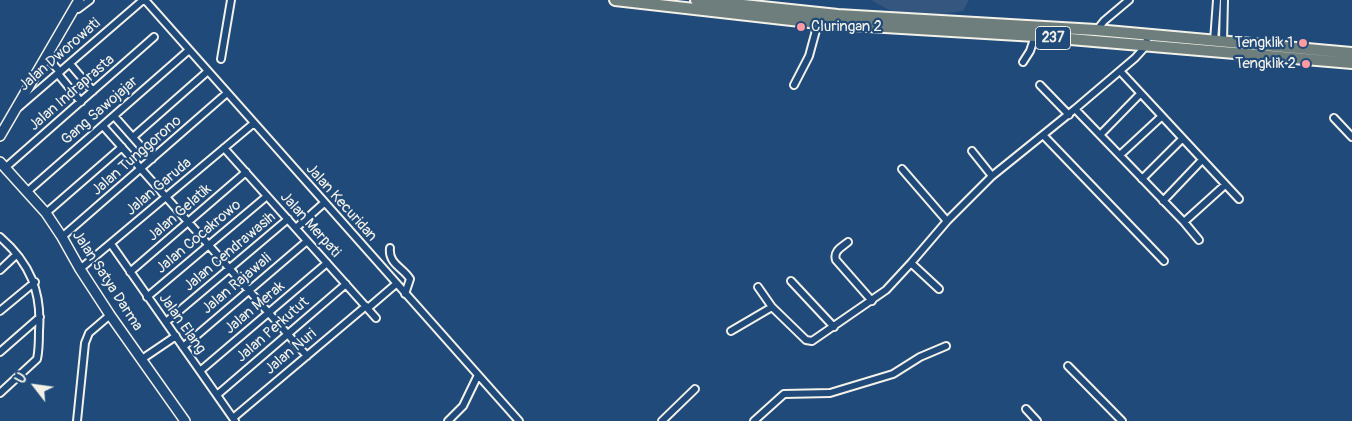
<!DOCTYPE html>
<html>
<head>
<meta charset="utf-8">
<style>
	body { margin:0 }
	#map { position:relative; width:1352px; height:421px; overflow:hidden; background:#1f4a7a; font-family:Pangolin,sans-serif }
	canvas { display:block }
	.north { position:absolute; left:10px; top:361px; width:50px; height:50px; -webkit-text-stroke:4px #1f4a7a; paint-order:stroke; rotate:300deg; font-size:14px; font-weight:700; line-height:20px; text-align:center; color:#f4f1e8 }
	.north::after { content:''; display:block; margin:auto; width:18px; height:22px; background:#f4f1e8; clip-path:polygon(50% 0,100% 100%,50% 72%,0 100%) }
</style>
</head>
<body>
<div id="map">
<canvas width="1352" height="421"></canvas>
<div class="north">U</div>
</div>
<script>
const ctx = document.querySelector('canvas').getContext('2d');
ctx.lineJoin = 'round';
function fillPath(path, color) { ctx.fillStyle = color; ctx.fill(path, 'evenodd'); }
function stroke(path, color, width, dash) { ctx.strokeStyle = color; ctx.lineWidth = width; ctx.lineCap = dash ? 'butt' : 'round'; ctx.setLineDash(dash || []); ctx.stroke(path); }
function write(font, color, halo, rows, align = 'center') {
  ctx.font = font + ' Pangolin,sans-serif'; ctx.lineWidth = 4.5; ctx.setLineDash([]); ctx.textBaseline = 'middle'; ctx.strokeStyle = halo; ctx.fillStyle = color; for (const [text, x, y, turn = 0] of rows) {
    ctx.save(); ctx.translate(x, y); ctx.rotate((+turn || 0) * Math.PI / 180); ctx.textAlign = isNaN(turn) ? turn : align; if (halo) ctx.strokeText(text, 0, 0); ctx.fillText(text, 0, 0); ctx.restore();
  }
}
const built = new Path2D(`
	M 871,0 L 969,0 L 963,11 L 905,19 Z`);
const street = new Path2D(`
	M 145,0 L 519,421
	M 73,9 L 78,9 L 90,0
	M 1096,31 L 1104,21 L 1129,0
	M 1214,41 L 1217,0
	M 1223,42 L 1224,0
	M 46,56 L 60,72
	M 221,59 L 231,0
	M 1023,62 L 1030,51 L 1035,36
	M 70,64 L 93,91
	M 1120,71 L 1239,199
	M 58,74 L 81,102
	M 794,85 L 809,56 L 818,23
	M 1040,85 L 1069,115
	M 19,107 L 143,0
	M 1075,109 L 1184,222 L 1225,185
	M 114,116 L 152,159
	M 1334,118 L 1352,137
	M 103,126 L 307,356
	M 1043,135 L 1164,261
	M 1100,135 L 1140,94
	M 133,137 L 208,71
	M 224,148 L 376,318
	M 972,151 L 992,176
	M 1120,155 L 1161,117
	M 5,168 L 154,37
	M 902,169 L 947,221
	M 1142,179 L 1182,139
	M 28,191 L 189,50
	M 1163,201 L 1202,160
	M 46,213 L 122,147
	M 1184,222 L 1199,240
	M 296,228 L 324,203
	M 0,237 C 30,263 42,292 39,331 C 39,340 39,350 37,359 L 0,393
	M 62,237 L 227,93
	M 848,242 C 842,247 833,251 836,260 L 872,301
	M 111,244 L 235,421
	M 390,248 C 388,264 404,268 410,279 L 405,294
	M 911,263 L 939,289
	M 80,269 L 254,123
	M 0,270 L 16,255
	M 130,272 L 246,172
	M 791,281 L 834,327
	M 758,287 L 772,307 L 806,340 L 812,341 L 886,290 L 911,263 L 947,221 L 992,176 L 1075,109 L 1135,58 L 1145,47 L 1148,35
	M 147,297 L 267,196
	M 368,308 L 396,284
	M 0,311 L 35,282
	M 166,322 L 288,219
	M 731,331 L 772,307
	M 183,347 L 307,241
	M 0,352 L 40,317
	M 142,359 L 176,336
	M 1068,366 L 1122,421
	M 200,371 L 327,263
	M 217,395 L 346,284
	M 1026,409 L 1037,421
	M 233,418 L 366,306
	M 77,421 L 85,343 L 89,333 L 110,315
	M 448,421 L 463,406 L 478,375
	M 662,421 L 695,389
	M 754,421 L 784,394 L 830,393 L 893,374 L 920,357 L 946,346`);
const secondary = new Path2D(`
	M 0,136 L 79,0
	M 0,162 L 46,213 L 62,237 L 80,269 L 110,315 L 185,421`);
const primary = new Path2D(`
	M 615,0 L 818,23 L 1035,36 L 1352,63
	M 696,0 L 838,15 L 1096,30 L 1352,53`);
const markers = [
	[801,27,5,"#ff9aa2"],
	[1303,43,5,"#ff9aa2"],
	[1306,64,5,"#ff9aa2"]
];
const shields = [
	[1053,38,35]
];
const shieldNames = [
	["237",1053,38]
];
const poiNames = [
	["Cluringan 2",811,27,"left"],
	["Tengklik 1",1293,43],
	["Tengklik 2",1296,64]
];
const streetNames = [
	["Jalan Dworowati",60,55,-41],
	["Jalan Indraprasta",72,93,-41],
	["Gang Sawojajar",100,111,-41],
	["Jalan Tunggorono",137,156,-41],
	["Jalan Garuda",159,187,-40],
	["Jalan Kecuridan",341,203,48],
	["Jalan Gelatik",180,213,-41],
	["Jalan Merpati",310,225,48],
	["Jalan Cocakrowo",199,237,-40],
	["Jalan Cendrawasih",230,252,-40],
	["Jalan Satya Darma",107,281,57],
	["Jalan Rajawali",237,284,-40],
	["Jalan Merak",255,308,-40],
	["Jalan Elang",182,324,55],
	["Jalan Perkutut",273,330,-41],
	["Jalan Nuri",291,352,-40]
];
fillPath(built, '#35567e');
stroke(street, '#f4f1e8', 10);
stroke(secondary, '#f4f1e8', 12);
stroke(primary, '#f4f1e8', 14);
stroke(street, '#1f4a7a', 6);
stroke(secondary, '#1f4a7a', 9);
stroke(primary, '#6d7e7c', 10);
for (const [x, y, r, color] of markers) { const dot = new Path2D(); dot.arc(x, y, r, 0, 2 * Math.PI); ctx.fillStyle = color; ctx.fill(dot); stroke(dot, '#1f4a7a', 2); }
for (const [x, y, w] of shields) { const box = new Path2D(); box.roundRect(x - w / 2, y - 11.5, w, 23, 4); ctx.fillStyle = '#1f4a7a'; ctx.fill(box); stroke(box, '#f4f1e8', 1); }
write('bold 14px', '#f4f1e8', null, shieldNames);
write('15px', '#f4f1e8', '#1f4a7a', poiNames, 'right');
write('15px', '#f4f1e8', '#1f4a7a', streetNames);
</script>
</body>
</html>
